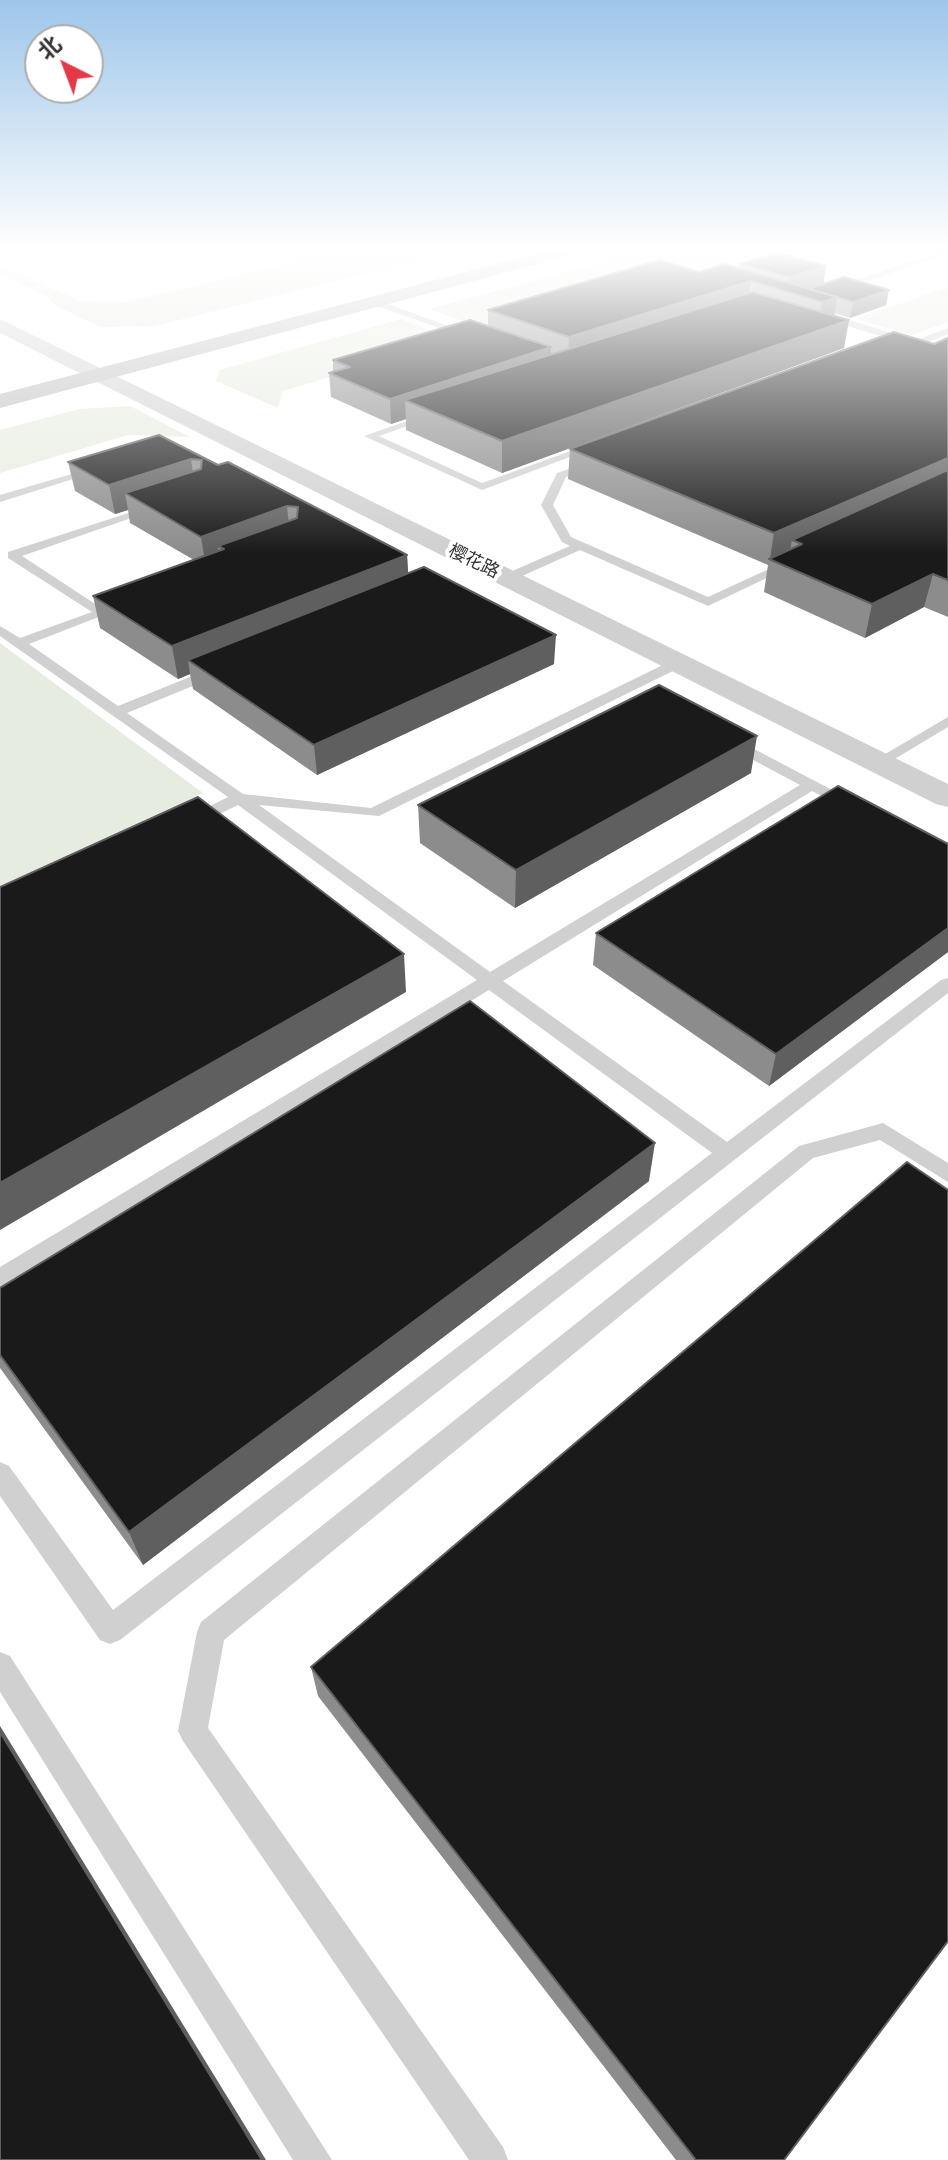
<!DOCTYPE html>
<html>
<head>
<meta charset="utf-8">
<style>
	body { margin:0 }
	#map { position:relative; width:948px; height:2160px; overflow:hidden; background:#fff; font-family:Lato,"Noto Sans SC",sans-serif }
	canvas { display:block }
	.north { position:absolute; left:24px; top:24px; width:80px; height:80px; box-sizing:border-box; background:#fff; border:2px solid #adadad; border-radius:50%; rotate:318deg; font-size:22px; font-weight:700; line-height:32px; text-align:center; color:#333 }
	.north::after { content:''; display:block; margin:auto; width:28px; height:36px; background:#e63946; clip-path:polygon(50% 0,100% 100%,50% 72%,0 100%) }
</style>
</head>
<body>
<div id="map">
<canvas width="948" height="2160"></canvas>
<div class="north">北</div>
</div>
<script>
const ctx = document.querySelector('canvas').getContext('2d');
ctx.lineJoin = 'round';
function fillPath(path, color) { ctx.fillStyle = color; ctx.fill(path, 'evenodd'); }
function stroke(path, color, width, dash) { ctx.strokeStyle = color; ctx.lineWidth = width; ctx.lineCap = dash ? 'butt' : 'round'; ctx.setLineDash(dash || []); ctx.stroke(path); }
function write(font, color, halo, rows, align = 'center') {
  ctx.font = font + ' Lato,"Noto Sans SC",sans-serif'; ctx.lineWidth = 8; ctx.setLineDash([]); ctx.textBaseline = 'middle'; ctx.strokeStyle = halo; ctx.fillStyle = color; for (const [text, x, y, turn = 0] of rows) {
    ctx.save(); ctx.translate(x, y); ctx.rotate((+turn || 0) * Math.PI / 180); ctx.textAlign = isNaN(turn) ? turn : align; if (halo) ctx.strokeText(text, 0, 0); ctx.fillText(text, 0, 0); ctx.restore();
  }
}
const green = new Path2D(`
	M 340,251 L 456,251 L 154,326 L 101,327 L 58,307 L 44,295 L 0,274 L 0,265 L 80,301 L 126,302 Z
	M 642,251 L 757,251 L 488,330 L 429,309 Z
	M 948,287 L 948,322 L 912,335 L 856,319 Z
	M 401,319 L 454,340 L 283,391 L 278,408 L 216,381 L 220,370 Z
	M 130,406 L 190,437 L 128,435 L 0,473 L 0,430 L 79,409 Z
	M 0,643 L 203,793 L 0,886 Z`);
const service = new Path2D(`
	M 817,251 L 828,251 L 777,268 L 770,266 Z
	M 941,251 L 948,251 L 948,254 L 837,291 L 830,289 Z
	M 371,300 L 377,300 L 473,335 L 465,337 L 371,304 Z
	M 821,312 L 916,340 L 948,328 L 948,334 L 925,343 L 948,350 L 948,356 L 916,346 L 896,352 L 896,348 L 907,344 L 818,317 Z
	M 427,414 L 436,416 L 379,436 L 482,483 L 590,444 L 599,446 L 482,490 L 364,436 Z
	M 592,461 L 596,462 L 596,466 L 566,477 L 553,505 L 571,537 L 708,597 L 784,562 L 794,565 L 708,606 L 580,550 L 511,581 L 503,581 L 503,575 L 570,546 L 562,542 L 541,505 L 557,473 Z
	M 92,468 L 102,470 L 0,502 L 0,495 Z
	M 150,506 L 160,508 L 22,556 L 109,613 L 29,644 L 118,706 L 212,668 L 222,668 L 222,674 L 127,713 L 243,794 L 371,808 L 673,660 L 683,660 L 683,666 L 379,816 L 259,805 L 490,972 L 800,785 L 727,746 L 727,740 L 737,740 L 855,802 L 857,805 L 849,810 L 812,791 L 503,981 L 727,1142 L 941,980 L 948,978 L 948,993 L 120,1640 L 110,1644 L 100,1640 L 0,1496 L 0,1462 L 9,1466 L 113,1610 L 712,1153 L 489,990 L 0,1288 L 0,1267 L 477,980 L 238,805 L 198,824 L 186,824 L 186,818 L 228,797 L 0,636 L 0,626 L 20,638 L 92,612 L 8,558 L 8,552 Z
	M 948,717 L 948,727 L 883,766 L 873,766 L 870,763 Z
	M 883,1123 L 948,1163 L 948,1182 L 880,1140 L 813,1158 L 224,1640 L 208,1728 L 503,2147 L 508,2160 L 469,2160 L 183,1741 L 178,1731 L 197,1632 L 201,1622 L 799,1146 Z
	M 0,1652 L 10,1656 L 332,2160 L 293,2160 L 0,1692 Z`);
const tertiary = new Path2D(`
	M 0,319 L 948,784 L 948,807 L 936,804 L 0,333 Z`);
const secondary = new Path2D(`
	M 546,251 L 574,251 L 571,255 L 0,408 L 0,394 Z`);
const wall = new Path2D(`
	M 740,264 L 826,266 L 823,284 L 886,305 L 850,318 L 834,313 L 834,316 L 844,348 L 502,473 L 406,430 L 406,419 L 391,424 L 331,397 L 329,373 L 333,372 L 333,360 L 488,326 L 488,310 L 699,272 L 739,269 Z
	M 948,338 L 948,617 L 924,607 L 865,638 L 764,592 L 768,565 L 568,479 L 570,449 L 934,344 Z
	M 159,435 L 218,465 L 407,555 L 408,573 L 554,664 L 317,775 L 193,689 L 190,674 L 178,679 L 100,628 L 93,596 L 194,560 L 130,523 L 128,510 L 115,514 L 75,491 L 68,462 Z
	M 751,773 L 515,908 L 420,843 L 418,805 Z
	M 948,844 L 948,952 L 769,1086 L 593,965 L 596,933 Z
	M 649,1181 L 143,1565 L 0,1368 L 0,1288 Z
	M 311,1667 L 784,2160 L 676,2160 L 318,1696 Z`);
const shadedWall = new Path2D(`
	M 826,266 L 823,287 L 787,291 L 789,277 Z
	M 751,281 L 747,307 L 568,365 L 569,337 Z
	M 889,290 L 886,305 L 850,318 L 853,302 Z
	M 837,297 L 833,324 L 818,329 L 822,302 Z
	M 849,320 L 844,348 L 502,473 L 502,441 Z
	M 551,347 L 550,371 L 405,400 L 406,419 L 391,424 L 390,399 Z
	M 948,458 L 948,485 L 802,544 L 792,540 L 789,557 L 770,559 L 774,533 Z
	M 191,459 L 195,488 L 125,493 L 128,510 L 115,514 L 109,485 Z
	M 287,506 L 290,536 L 224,549 L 218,546 L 220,562 L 206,567 L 201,537 Z
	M 407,555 L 409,586 L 188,660 L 190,674 L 178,679 L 172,646 Z
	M 933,574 L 924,607 L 865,638 L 872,604 Z
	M 556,635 L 554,664 L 317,775 L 314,745 Z
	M 757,736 L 751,773 L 515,908 L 516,870 Z
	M 948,928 L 948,952 L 769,1086 L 776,1054 Z
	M 404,954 L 406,992 L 0,1230 L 0,1183 Z
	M 655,1143 L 649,1181 L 143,1565 L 129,1532 Z
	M 0,1726 L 266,2160 L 262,2160 L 0,1732 Z`);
const building = new Path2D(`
	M 777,253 L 826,266 L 789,277 L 740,264 Z
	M 660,260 L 699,272 L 724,264 L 837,297 L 822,302 L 751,281 L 569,337 L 488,310 Z
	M 844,277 L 889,290 L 853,302 L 809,289 Z
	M 752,292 L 849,320 L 502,441 L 405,400 Z
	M 470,320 L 551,347 L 390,399 L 329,373 L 350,367 L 333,360 Z
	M 894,332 L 934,344 L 948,338 L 948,458 L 774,533 L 570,449 Z
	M 159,435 L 218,465 L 228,462 L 407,555 L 172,646 L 93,596 L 224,549 L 218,546 L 297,518 L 298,507 L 287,506 L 201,537 L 125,493 L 201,469 L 202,460 L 191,459 L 109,485 L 68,462 Z
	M 948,470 L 948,580 L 933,574 L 872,604 L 769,559 L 802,544 L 792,540 Z
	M 424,567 L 556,635 L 314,745 L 188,660 Z
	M 659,685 L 757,736 L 516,870 L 418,805 Z
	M 838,786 L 948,844 L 948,928 L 776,1054 L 596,933 Z
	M 198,797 L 404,954 L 0,1183 L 0,887 Z
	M 470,1001 L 655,1143 L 129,1532 L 0,1355 L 0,1288 Z
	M 907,1162 L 948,1190 L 948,1941 L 784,2160 L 696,2160 L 311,1667 Z
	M 0,1732 L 262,2160 L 0,2160 Z`);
const farStreetnames = [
	["樱花路",474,561,26]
];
fillPath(green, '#e6ecdf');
fillPath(service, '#d0d0d0');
fillPath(tertiary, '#d0d0d0');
fillPath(secondary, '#bdbdbd');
fillPath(wall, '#8c8c8c');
fillPath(shadedWall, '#5f5f5f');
fillPath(building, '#1a1a1a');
stroke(building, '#5f5f5f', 2);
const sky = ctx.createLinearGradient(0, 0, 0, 553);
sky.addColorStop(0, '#9ec6ea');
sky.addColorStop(0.45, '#fff');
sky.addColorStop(1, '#ffffff00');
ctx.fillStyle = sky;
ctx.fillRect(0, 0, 948, 553);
write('18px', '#333', '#fff', farStreetnames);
</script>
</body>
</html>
